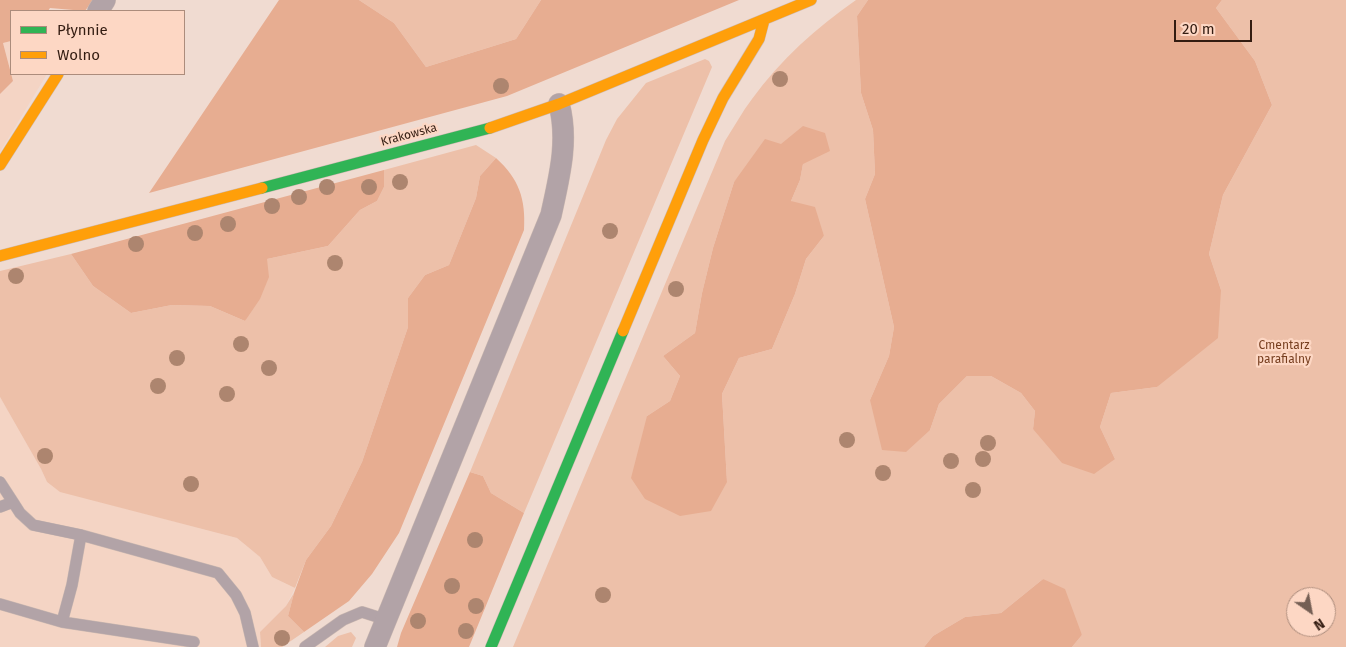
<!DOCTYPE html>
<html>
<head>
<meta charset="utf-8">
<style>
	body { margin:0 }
	#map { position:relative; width:1346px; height:647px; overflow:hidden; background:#f0dbd1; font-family:"Fira Sans",sans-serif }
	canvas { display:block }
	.legend { position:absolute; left:10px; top:10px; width:175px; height:65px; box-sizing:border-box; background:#fdd7c4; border:1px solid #ac8c7c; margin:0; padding:6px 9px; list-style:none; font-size:15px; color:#331c11 }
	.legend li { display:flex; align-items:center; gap:10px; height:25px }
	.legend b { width:25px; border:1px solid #ac8c7c }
	.north { position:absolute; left:1286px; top:587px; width:50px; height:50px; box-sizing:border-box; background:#fdd7c4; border:1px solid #ac8c7c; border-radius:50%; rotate:147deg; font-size:14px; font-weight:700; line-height:20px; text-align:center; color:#331c11 }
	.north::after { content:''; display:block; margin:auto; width:18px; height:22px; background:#755f54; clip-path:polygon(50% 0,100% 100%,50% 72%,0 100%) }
	.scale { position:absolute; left:1174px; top:20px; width:78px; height:22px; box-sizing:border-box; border:2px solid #331c11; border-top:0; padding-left:6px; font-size:15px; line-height:18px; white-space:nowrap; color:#331c11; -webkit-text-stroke:4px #fdd7c4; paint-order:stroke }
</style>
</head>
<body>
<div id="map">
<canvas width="1346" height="647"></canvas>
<ul class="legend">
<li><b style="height:6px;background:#30b455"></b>Płynnie</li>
<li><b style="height:6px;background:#ff9f0a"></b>Wolno</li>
</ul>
<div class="north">N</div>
<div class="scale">20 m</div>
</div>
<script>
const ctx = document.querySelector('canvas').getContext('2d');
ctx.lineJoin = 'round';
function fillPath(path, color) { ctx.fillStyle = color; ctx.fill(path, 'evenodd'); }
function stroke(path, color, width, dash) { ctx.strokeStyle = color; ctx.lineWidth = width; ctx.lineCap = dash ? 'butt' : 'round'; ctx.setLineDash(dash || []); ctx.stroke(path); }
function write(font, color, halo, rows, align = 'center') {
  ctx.font = font + ' "Fira Sans",sans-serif'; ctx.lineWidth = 4.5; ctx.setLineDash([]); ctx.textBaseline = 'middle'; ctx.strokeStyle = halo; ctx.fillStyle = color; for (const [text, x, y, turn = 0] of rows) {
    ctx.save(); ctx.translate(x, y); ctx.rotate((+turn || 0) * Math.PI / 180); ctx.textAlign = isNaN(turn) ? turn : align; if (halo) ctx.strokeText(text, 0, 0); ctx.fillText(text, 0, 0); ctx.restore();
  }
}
const built = new Path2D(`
	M 11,41 L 11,74 L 47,74 L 0,152 L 0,94 L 13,81 L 3,43 Z
	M 0,397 L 41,469 L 47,482 L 59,491 L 237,538 L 260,557 L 272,577 L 295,588 L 286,606 L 260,632 L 261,647 L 0,647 Z`);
const green = new Path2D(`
	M 359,0 L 541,0 L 516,39 L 426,67 L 394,23 Z
	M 856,0 L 868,0 L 857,16 L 861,93 L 873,130 L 875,174 L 865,199 L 894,327 L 889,356 L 870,400 L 930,430 L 939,404 L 967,376 L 991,376 L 1021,393 L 1035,411 L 1033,429 L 1115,459 L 1100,427 L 1111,393 L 1157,387 L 1221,290 L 1209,254 L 1223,195 L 1272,105 L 1255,61 L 1216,8 L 1222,0 L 1346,0 L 1346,647 L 1072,647 L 1082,635 L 1043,579 L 1001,613 L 965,617 L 933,636 L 924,647 L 513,647 L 725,141 C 734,127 742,112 752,99 C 780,60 817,27 856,0 ZM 781,144 L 803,164 L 800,180 L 791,201 L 824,236 L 806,259 L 795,294 L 772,349 L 739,358 L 722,394 L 727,482 L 647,416 L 670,401 L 680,376 L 663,356 L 695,333 L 702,293 L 713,248 L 734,182 ZM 1296,597 L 1326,597 L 1326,627 L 1296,627 Z
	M 705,59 L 709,61 L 712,67 L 524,513 L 491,493 L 483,476 L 470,472 L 606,140 L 617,119 L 646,83 Z
	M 476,145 L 496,158 L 480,176 L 476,198 L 449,265 L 425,275 L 408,298 L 408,327 L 362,462 L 331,526 L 306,560 L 295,588 L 272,577 L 260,557 L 237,538 L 60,492 L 47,482 L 41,469 L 0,397 L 0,271 L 71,254 L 93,286 L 131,313 L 172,305 L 210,306 L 245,321 L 267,259 L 328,246 L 360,210 L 377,201 L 384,187 L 384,170 Z
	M 294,593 L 288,616 L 304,632 L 282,647 L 261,647 L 260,632 L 286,606 Z
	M 351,632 L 356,638 L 352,647 L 325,647 L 338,636 Z`);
const forest = new Path2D(`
	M 0,0 L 93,0 L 85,11 L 50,8 L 48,11 L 11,11 L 11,41 L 3,43 L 13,81 L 0,94 Z
	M 279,0 L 359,0 L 394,23 L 426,67 L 516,39 L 541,0 L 739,0 L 507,96 L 149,193 Z
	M 868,0 L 1222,0 L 1216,8 L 1255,61 L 1272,105 L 1223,195 L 1209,254 L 1221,290 L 1218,338 L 1157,387 L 1111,393 L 1100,427 L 1115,459 L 1094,474 L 1062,463 L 1033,429 L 1035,411 L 1021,393 L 991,376 L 967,376 L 939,404 L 930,430 L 906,452 L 882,450 L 870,400 L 889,356 L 894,327 L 865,199 L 875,174 L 873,130 L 861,93 L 857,16 Z
	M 803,126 L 825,133 L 830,151 L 803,164 L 800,180 L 791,201 L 815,207 L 824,236 L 806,259 L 795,294 L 772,349 L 739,358 L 722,394 L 727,482 L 711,511 L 680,516 L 645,499 L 631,478 L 647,416 L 670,401 L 680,376 L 663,356 L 695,333 L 702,293 L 713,248 L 734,182 L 765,139 L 781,144 Z
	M 496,158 C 519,179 526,199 524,230 L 399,533 L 372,574 L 349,601 L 304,632 L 288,616 L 294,593 L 306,560 L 331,526 L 362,462 L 408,327 L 408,298 L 425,275 L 449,265 L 476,198 L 480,176 Z
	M 384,170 L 384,187 L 377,201 L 360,210 L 328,246 L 267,259 L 269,277 L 260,299 L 245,321 L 210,306 L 172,305 L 131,313 L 93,286 L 71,254 Z
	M 470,472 L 483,476 L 491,493 L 524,513 L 469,647 L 397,647 L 401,633 Z
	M 1043,579 L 1065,589 L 1082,635 L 1072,647 L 924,647 L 933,636 L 965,617 L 1001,613 Z`);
const lane = new Path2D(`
	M 0,482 L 13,502
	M 0,507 L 13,502 L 20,513 L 33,525 L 81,535 L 218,573 L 236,595 L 245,613 L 253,647
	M 0,604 L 62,622 L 194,642
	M 62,622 L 72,585 L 81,535
	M 305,647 L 343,620 L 362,612 L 387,620`);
const street = new Path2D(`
	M 98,11 L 105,0
	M 375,647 L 551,215 C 559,178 569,141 559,104`);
const fast = new Path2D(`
	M 262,188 L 490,128
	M 491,647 L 623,331`);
const slow = new Path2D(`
	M 490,128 L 559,104 L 811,0
	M 0,165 L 58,74
	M 0,256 L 262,188
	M 623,331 L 703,140 L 723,98 L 759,39 L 764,20`);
const trees = [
	[780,79],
	[501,86],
	[400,182],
	[327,187],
	[369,187],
	[299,197],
	[272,206],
	[228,224],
	[610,231],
	[195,233],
	[136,244],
	[335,263],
	[16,276],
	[676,289],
	[241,344],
	[177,358],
	[269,368],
	[158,386],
	[227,394],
	[847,440],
	[988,443],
	[45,456],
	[983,459],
	[951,461],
	[883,473],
	[191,484],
	[973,490],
	[475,540],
	[452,586],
	[603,595],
	[476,606],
	[418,621],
	[466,631],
	[282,638]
];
const streetNames = [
	["Krakowska",409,135,-15]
];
const parkNames = [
	["Cmentarz",1284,346],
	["parafialny",1284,360]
];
fillPath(built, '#f4d4c4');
fillPath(green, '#edc0a9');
fillPath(forest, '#e7ad91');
stroke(lane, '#ccb9b1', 12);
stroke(street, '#ccb9b1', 22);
stroke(fast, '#ccb9b1', 12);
stroke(slow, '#ccb9b1', 12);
stroke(lane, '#b2a3a7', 11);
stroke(street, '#b2a3a7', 21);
stroke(fast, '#30b455', 11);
stroke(slow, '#ff9f0a', 11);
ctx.fillStyle = '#ad856f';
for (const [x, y] of trees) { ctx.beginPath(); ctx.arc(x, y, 8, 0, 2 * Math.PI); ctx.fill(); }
write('12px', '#331c11', '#fdd7c4', streetNames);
write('12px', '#773e1f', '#fdd7c4', parkNames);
</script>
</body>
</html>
